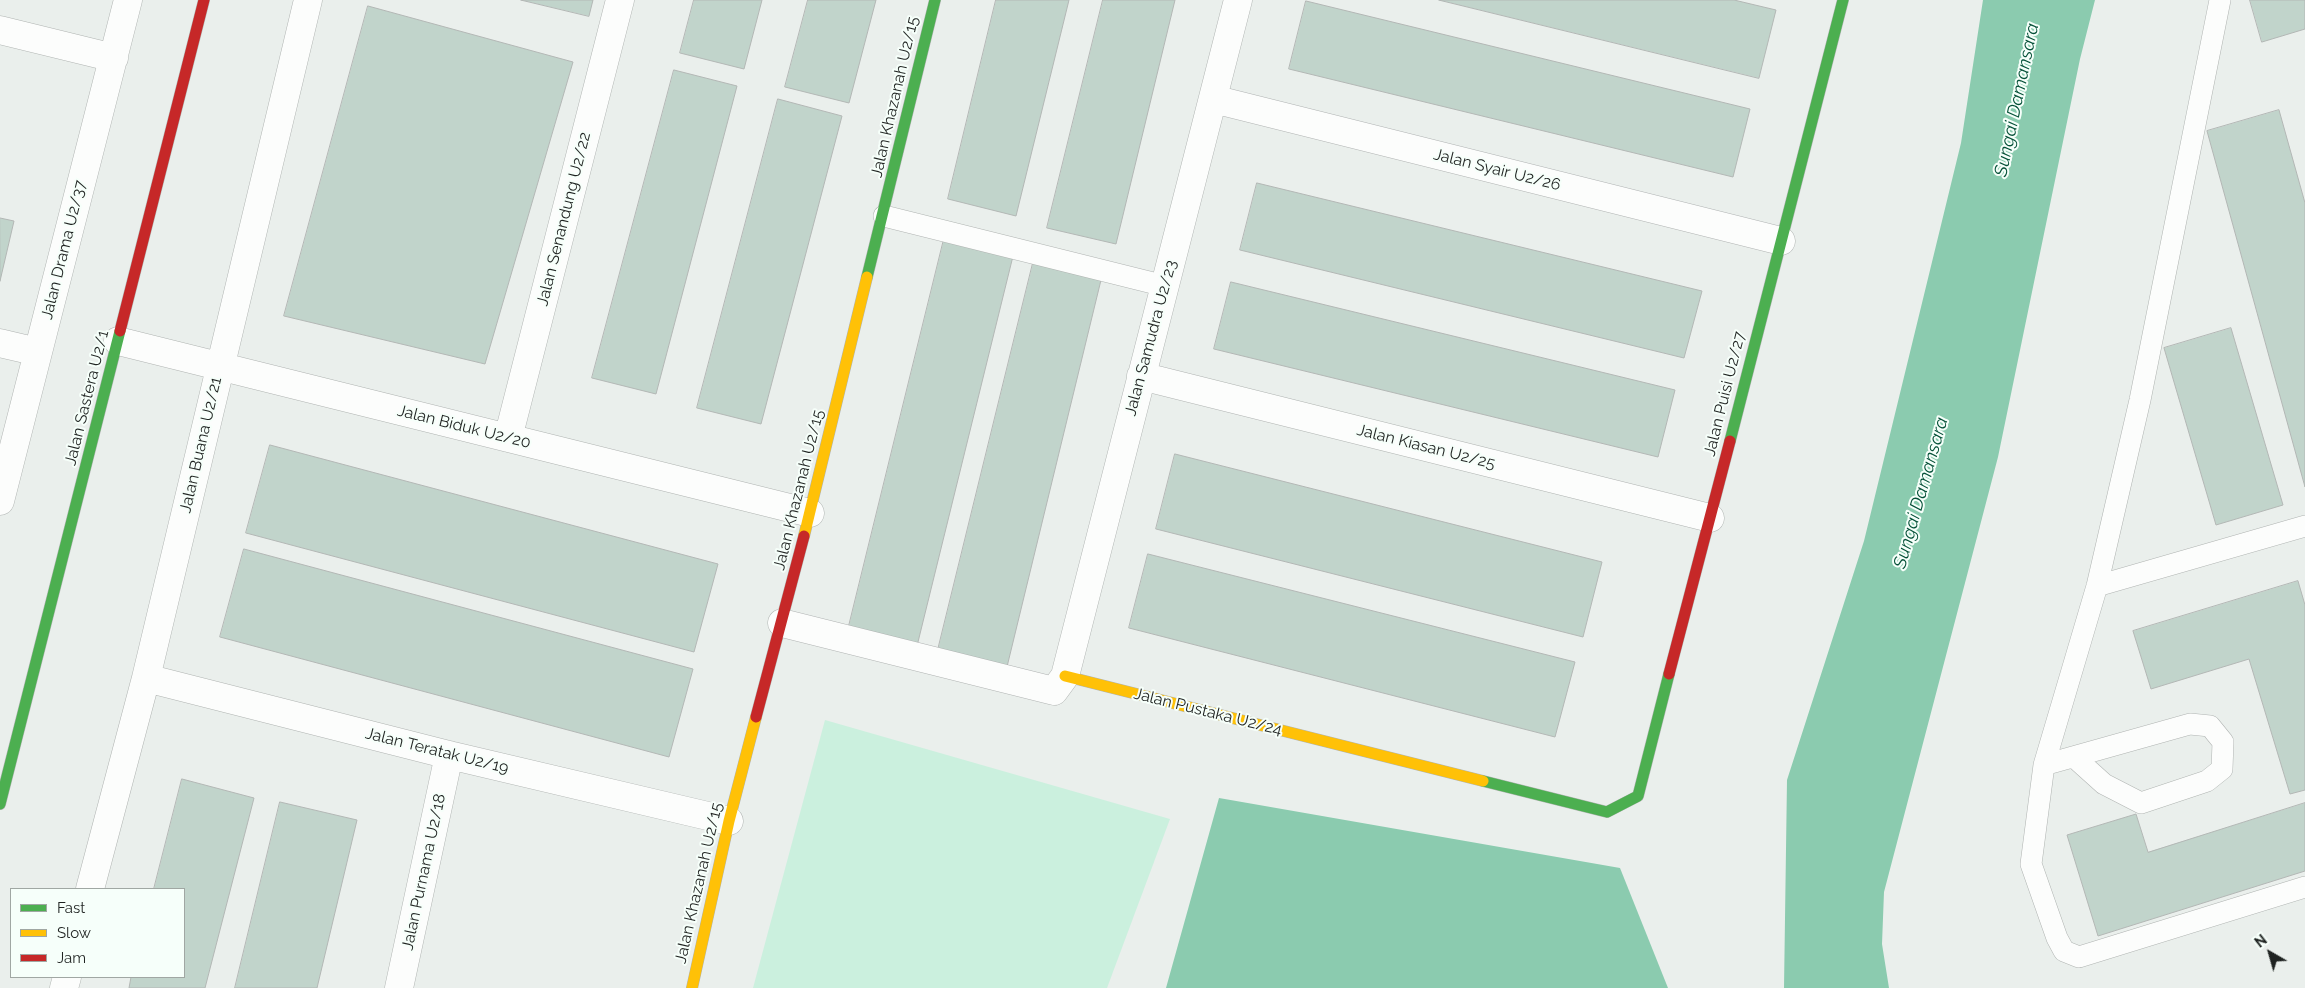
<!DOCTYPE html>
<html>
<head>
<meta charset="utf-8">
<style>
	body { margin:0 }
	#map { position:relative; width:2305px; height:988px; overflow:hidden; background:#eaefec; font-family:Raleway,sans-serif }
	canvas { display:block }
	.legend { position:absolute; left:10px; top:888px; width:175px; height:90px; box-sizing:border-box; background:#f6fffa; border:1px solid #a0a7a3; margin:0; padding:6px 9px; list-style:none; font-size:15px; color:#1f2321 }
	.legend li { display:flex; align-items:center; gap:10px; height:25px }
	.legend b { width:25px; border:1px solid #a0a7a3 }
	.north { position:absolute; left:2245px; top:928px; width:50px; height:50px; -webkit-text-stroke:4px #f6fffa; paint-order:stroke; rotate:322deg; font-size:14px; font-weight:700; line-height:20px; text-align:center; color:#1f2321 }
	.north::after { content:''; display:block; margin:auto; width:18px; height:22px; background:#1f2321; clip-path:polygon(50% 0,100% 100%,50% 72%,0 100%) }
</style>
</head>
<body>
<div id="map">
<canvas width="2305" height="988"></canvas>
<ul class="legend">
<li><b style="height:6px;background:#4caf50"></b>Fast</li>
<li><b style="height:6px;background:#ffc107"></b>Slow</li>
<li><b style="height:6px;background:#c62828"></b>Jam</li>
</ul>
<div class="north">N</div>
</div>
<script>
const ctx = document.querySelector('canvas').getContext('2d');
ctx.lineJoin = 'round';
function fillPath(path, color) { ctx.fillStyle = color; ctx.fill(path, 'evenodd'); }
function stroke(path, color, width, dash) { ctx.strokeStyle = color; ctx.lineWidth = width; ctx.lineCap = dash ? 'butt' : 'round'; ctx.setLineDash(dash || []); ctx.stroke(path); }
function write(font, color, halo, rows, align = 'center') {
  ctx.font = font + ' Raleway,sans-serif'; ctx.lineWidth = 4; ctx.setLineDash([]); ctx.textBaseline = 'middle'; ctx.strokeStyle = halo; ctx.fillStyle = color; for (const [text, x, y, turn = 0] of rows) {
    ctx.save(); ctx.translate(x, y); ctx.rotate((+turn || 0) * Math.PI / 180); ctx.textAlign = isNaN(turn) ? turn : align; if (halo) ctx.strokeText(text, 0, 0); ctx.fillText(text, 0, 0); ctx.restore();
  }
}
const green = new Path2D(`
	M 825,720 L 1170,819 L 1107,988 L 753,988 Z`);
const water = new Path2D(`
	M 1983,0 L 2095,0 L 2080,59 L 1998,457 L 1884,892 L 1882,944 L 1889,988 L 1784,988 L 1787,780 L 1864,541 L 1961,143 Z
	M 1219,798 L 1620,868 L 1668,988 L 1166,988 Z`);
const building = new Path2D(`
	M 521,0 L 593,0 L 589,16 Z
	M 694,0 L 762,0 L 744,69 L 680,53 Z
	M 808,0 L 876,0 L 849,103 L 785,87 Z
	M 996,0 L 1069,0 L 1016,216 L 948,199 Z
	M 1103,0 L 1175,0 L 1116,244 L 1047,228 Z
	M 1439,0 L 1734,0 L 1776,10 L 1759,78 Z
	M 2250,0 L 2305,0 L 2305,29 L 2262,42 Z
	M 1306,1 L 1750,109 L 1733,177 L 1289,69 Z
	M 368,6 L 573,62 L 485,364 L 284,316 Z
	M 674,70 L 737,86 L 656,394 L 592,378 Z
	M 778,99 L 842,116 L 761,424 L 697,408 Z
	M 2279,110 L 2305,203 L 2305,487 L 2207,131 Z
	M 1257,183 L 1702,291 L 1684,358 L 1240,250 Z
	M 0,218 L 14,221 L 0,281 Z
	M 945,235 L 1014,252 L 917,646 L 848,630 Z
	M 1033,263 L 1101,280 L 1005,675 L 936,658 Z
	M 1231,282 L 1675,390 L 1658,457 L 1214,349 Z
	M 2231,328 L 2283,505 L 2216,525 L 2164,348 Z
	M 270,445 L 718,564 L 694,652 L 246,533 Z
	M 1175,454 L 1602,562 L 1583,637 L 1156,529 Z
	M 244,549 L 693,669 L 669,757 L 220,637 Z
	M 1148,554 L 1575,662 L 1555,737 L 1129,628 Z
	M 2298,581 L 2305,605 L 2305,790 L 2290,794 L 2249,659 L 2151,689 L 2133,631 Z
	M 182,779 L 254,798 L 205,988 L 129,988 L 131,977 L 184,977 L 184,889 L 154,889 Z
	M 280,802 L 357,820 L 317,988 L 235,988 Z
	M 2305,803 L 2305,871 L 2098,936 L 2067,835 L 2136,814 L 2148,852 Z`);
const lane = new Path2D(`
	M 2220,0 L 2140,400 L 2097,586 L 2044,765 L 2031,864 L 2057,938 L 2064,951 L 2079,957 L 2305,887
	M 884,216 L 1165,286
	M 2097,586 L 2305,526
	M 2044,765 L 2190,724 L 2210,726 L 2223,742 L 2222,769 L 2207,781 L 2141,803 L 2104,784 L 2074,757`);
const street = new Path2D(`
	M 0,30 L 114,58
	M 1213,99 L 1781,241
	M 118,341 L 810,513
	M 0,343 L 38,352
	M 1141,376 L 1710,518
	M 508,438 L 620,0
	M 0,501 L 128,0
	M 782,623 L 1054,691 L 1065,676 L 1238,0
	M 146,678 L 449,755 L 729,821
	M 90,889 L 146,678 L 308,0
	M 64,988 L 67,977
	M 399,988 L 449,755`);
const fast = new Path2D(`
	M 867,277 L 935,0
	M 1730,441 L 1843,0
	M 1483,781 L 1607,812 L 1638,796 L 1669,674
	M 0,804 L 120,331`);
const slow = new Path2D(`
	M 804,536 L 867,277
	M 1065,676 L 1483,781
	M 692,988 L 729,821 L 756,717`);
const jam = new Path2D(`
	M 120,331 L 204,0
	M 1669,674 L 1730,441
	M 756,717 L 804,536`);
const streetNames = [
	["Jalan Khazanah U2/15",895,97,-77],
	["Jalan Syair U2/26",1497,170,14],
	["Jalan Senandung U2/22",564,219,-76],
	["Jalan Drama U2/37",64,250,-76],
	["Jalan Samudra U2/23",1151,338,-75],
	["Jalan Puisi U2/27",1725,394,-76],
	["Jalan Sastera U2/1",87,398,-76],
	["Jalan Biduk U2/20",464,427,14],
	["Jalan Buana U2/21",201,445,-77],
	["Jalan Kiasan U2/25",1426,447,14],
	["Jalan Khazanah U2/15",799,490,-76],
	["Jalan Pustaka U2/24",1208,712,14],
	["Jalan Teratak U2/19",437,751,14],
	["Jalan Purnama U2/18",424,872,-78],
	["Jalan Khazanah U2/15",699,883,-77]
];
const waterNames = [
	["Sungai Damansara",2017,100,-78],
	["Sungai Damansara",1921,493,-74]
];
fillPath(green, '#cbf0de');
fillPath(water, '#8bcbaf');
fillPath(building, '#c1d4cb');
stroke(building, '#b3b7b5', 1);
stroke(lane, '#b0b4b2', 22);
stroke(street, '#b0b4b2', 29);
stroke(fast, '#b0b4b2', 12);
stroke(slow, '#b0b4b2', 12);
stroke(jam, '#b0b4b2', 12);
stroke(lane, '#fcfdfc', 21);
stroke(street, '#fcfdfc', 28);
stroke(fast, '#4caf50', 11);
stroke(slow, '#ffc107', 11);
stroke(jam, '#c62828', 11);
write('16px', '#1f2321', '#f6fffa', streetNames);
write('italic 18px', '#055138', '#f6fffa', waterNames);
</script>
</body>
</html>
